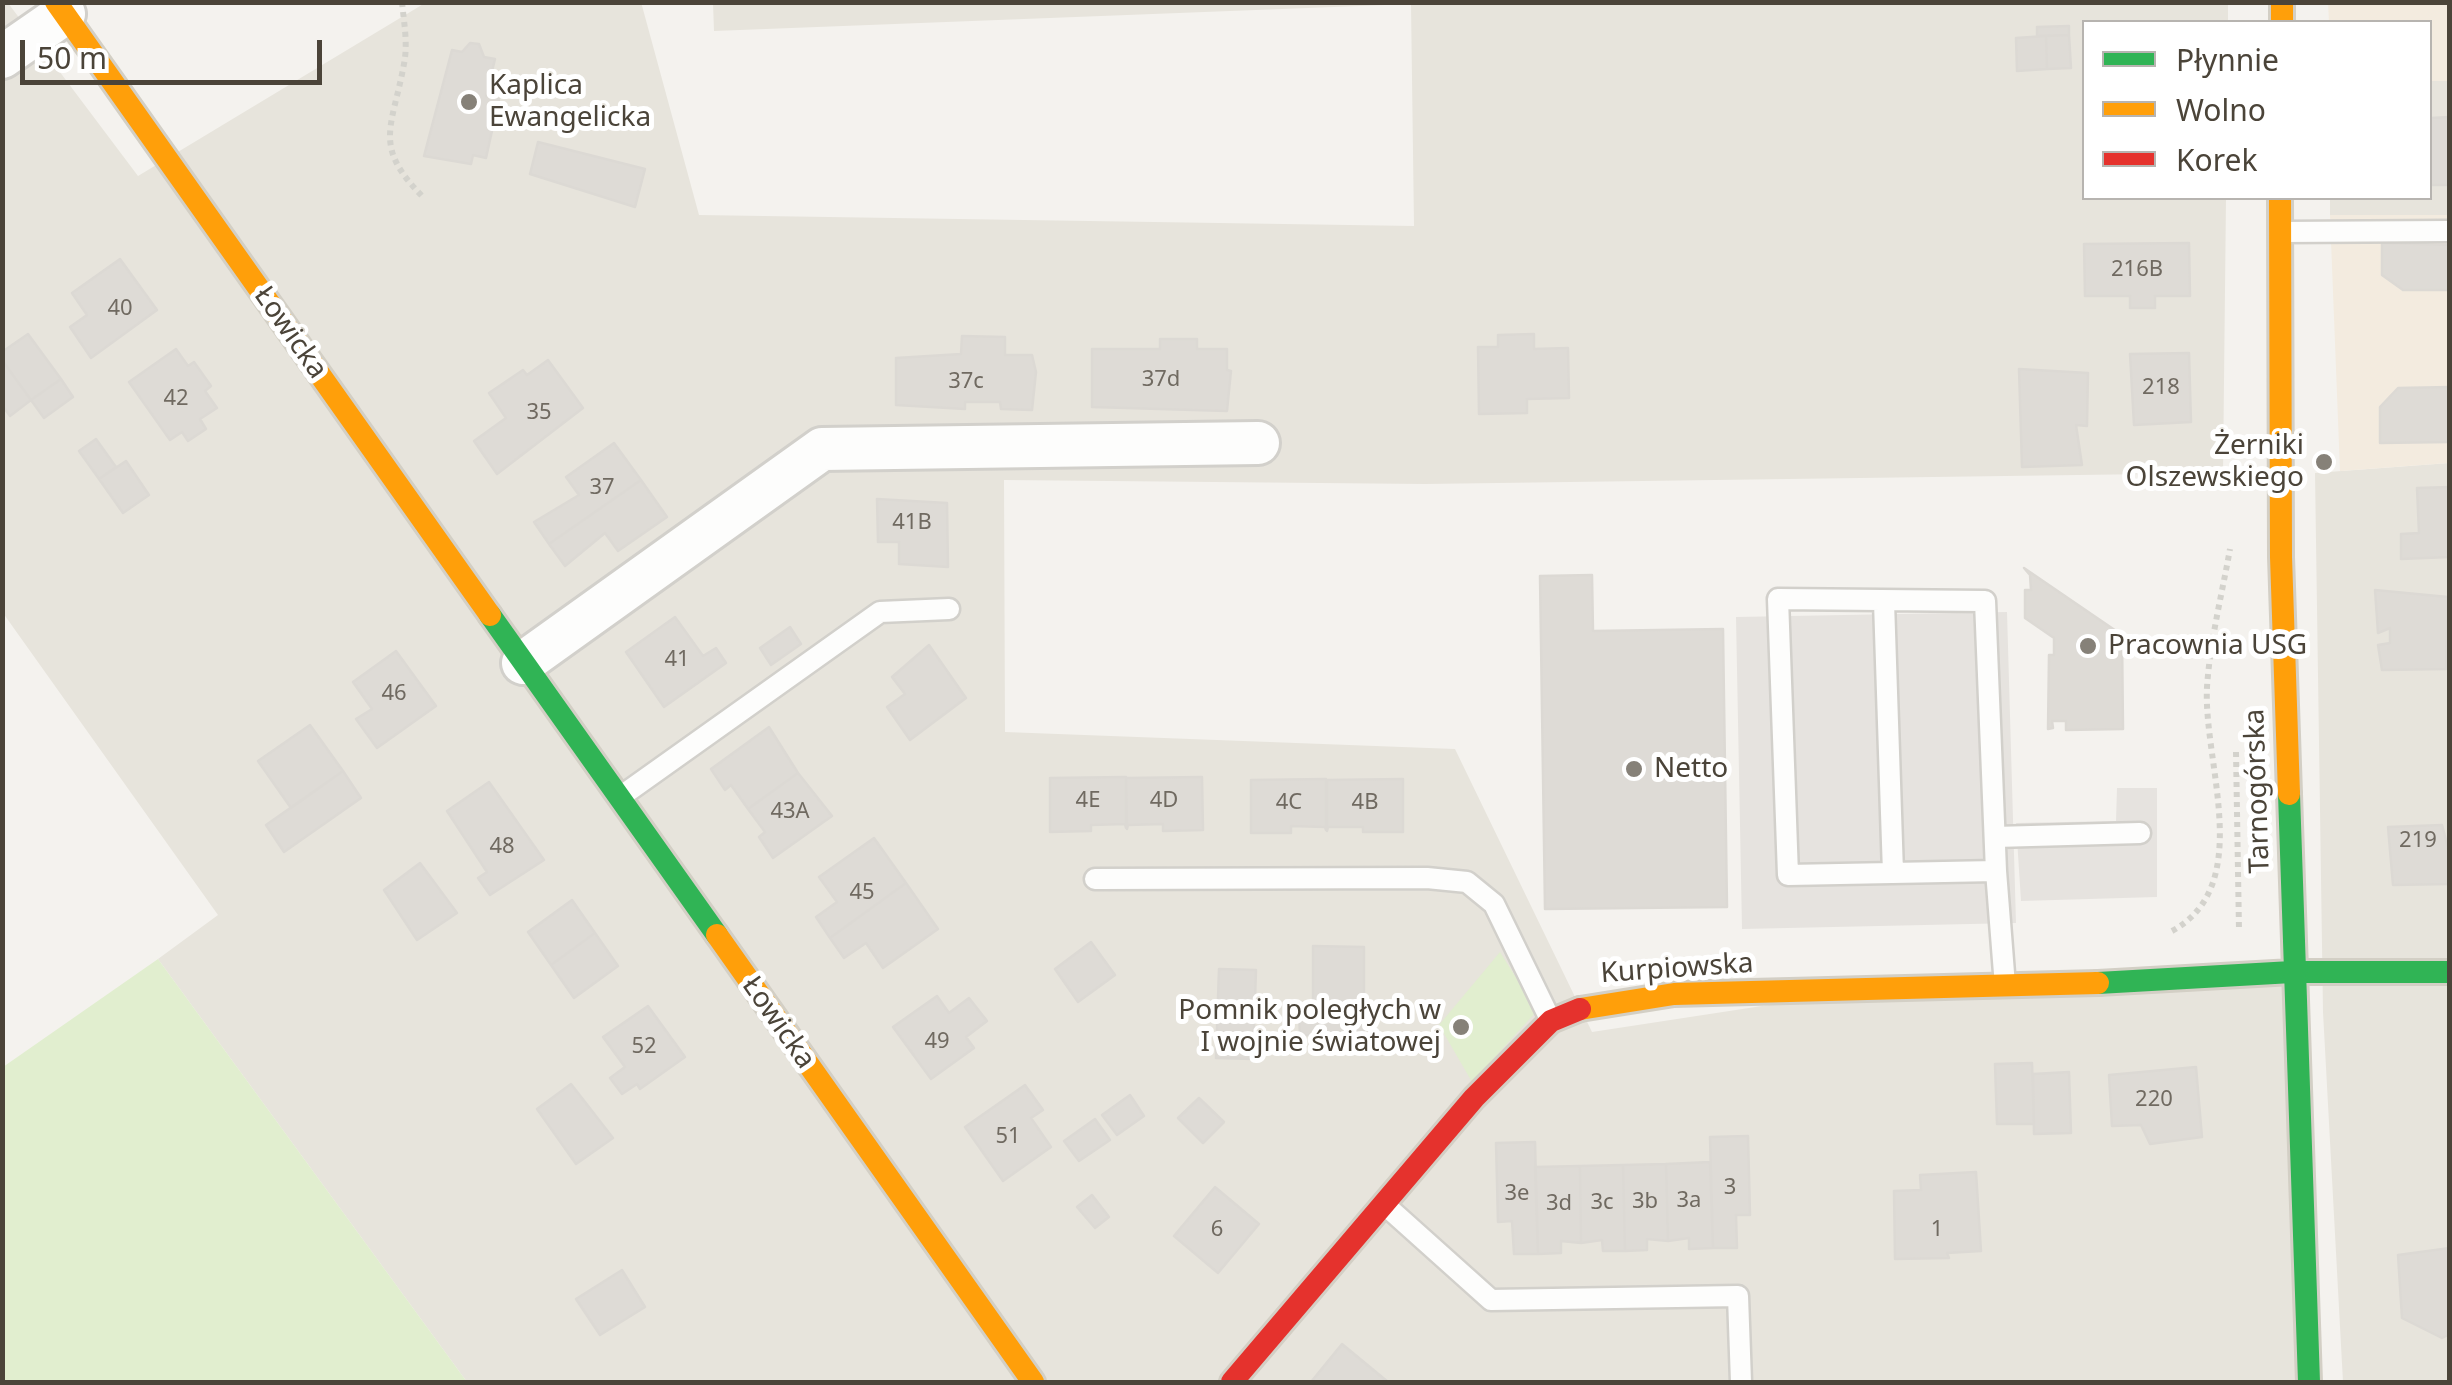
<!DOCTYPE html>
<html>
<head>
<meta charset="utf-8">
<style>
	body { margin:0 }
	#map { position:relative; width:2452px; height:1385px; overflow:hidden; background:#f4f2ee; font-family:"Noto Sans",sans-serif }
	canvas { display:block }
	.frame { position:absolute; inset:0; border:5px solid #4b4439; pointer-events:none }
	.legend { position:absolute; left:2082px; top:20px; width:350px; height:180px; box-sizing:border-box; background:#fff; border:2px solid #b7b4b0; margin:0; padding:12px 18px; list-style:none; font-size:30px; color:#4b4439 }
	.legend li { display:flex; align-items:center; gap:20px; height:50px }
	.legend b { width:50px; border:2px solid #b7b4b0 }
	.scale { position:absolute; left:20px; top:40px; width:302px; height:45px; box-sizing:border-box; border:5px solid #4b4439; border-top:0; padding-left:12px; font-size:30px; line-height:35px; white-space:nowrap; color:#4b4439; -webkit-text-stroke:8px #fff; paint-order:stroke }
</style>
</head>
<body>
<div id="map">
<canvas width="2452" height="1385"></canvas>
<div class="frame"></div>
<ul class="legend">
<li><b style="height:12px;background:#30b455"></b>Płynnie</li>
<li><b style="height:12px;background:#ff9f0a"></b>Wolno</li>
<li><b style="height:12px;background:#e5322d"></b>Korek</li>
</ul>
<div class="scale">50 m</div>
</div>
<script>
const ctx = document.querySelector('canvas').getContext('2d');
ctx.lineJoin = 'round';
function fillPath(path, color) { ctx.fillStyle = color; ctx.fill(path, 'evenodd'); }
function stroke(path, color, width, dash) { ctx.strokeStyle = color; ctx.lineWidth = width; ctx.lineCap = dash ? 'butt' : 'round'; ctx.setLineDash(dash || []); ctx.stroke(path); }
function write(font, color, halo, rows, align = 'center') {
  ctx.font = font + ' "Noto Sans",sans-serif'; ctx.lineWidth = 10; ctx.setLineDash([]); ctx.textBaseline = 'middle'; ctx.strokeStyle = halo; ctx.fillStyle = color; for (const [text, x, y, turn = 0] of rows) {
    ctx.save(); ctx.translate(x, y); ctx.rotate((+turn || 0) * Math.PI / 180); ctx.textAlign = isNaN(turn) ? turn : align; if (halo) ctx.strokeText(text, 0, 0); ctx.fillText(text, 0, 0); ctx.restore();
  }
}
const residential = new Path2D(`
	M 641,2 L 699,215 L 1414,226 L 1411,4 L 714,31 L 713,3 L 2228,3 L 2228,22 L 2084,22 L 2084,198 L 2226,198 L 2223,473 L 1425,484 L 1004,480 L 1005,732 L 1455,749 L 1592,1032 L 1860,991 L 2301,976 L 2321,1382 L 467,1382 L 158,959 L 218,915 L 3,613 L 2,3 L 8,3 L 138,176 L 425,3 Z
	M 2430,81 L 2449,81 L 2449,215 L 2330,215 L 2330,198 L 2430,198 Z
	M 2449,463 L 2449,1382 L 2343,1382 L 2323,1012 L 2315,473 Z`);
const commercial = new Path2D(`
	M 2328,3 L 2449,3 L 2449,81 L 2430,81 L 2430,22 L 2329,22 Z
	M 2330,215 L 2449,215 L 2449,463 L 2340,471 Z`);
const green = new Path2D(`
	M 1500,952 L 1537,1011 L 1472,1082 L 1439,1025 Z
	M 158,959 L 467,1382 L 3,1382 L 3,1067 Z`);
const parking = new Path2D(`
	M 2007,612 L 2016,923 L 1742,929 L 1736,617 Z
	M 2117,788 L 2157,788 L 2157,897 L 2021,901 L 2016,823 L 2116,821 Z`);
const building = new Path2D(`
	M 2069,26 L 2069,35 L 2037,36 L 2037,27 Z
	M 2069,35 L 2071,68 L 2047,69 L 2046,36 Z
	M 2046,36 L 2047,69 L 2017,71 L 2016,38 Z
	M 470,43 L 479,44 L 484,57 L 495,59 L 486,96 L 499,99 L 486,158 L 473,155 L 471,164 L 424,156 L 452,50 L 462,52 Z
	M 2450,117 L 2450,185 L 2430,185 L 2430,118 Z
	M 538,142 L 645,169 L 635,207 L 530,174 Z
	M 2189,243 L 2190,296 L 2155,296 L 2155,308 L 2130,308 L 2130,296 L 2085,296 L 2084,244 Z
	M 2382,243 L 2450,245 L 2450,290 L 2403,290 L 2382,275 Z
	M 120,259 L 157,310 L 91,358 L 70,327 L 87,315 L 72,293 Z
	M 28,334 L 61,379 L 31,400 L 2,360 L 2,352 Z
	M 1534,334 L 1534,349 L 1568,348 L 1569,398 L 1527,399 L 1527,413 L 1479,414 L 1478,347 L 1498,347 L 1498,335 Z
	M 962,336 L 1005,337 L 1005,355 L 1032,355 L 1036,372 L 1032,410 L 1001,409 L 1000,402 L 965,402 L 965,409 L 896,405 L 896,358 L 961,354 Z
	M 1160,339 L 1197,339 L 1197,349 L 1227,349 L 1227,370 L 1231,371 L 1227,411 L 1092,407 L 1092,349 L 1160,349 Z
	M 176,349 L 188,366 L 194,362 L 211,386 L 205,391 L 217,408 L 200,419 L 206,429 L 188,441 L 182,432 L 170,440 L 129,382 Z
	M 2189,353 L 2191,422 L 2134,425 L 2130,354 Z
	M 2,360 L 31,400 L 10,416 L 2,405 Z
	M 548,360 L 583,408 L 497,474 L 474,441 L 506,418 L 489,393 L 523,370 L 527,375 Z
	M 2019,369 L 2088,373 L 2087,426 L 2076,425 L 2082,465 L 2022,467 Z
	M 61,379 L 73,397 L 44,418 L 31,400 Z
	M 2450,387 L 2450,442 L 2380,443 L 2380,407 L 2398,388 Z
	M 96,439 L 116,467 L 99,479 L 79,451 Z
	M 614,443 L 641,480 L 549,544 L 534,522 L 579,495 L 566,477 Z
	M 126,461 L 149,495 L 123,513 L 99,479 Z
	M 641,480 L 667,517 L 618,551 L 605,533 L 565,566 L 549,544 Z
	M 2450,487 L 2450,557 L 2401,559 L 2401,534 L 2419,533 L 2417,488 Z
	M 877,499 L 947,503 L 948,567 L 899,564 L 899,542 L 878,542 Z
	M 2024,568 L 2122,635 L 2123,729 L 2066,730 L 2066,721 L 2052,721 L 2053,728 L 2048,729 L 2049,655 L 2054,655 L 2054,638 L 2025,618 L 2025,590 L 2031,590 L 2030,575 Z
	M 1592,575 L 1593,631 L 1723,629 L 1727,907 L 1545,909 L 1540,576 Z
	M 2375,590 L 2448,597 L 2446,669 L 2382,670 L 2378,645 L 2390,643 L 2390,628 L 2378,633 Z
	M 675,617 L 703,656 L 716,648 L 726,663 L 664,707 L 626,652 Z
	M 790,627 L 801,644 L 771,665 L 760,648 Z
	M 929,645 L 966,698 L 910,740 L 887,707 L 905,694 L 892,677 Z
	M 396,651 L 436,706 L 377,748 L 356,719 L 372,709 L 353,682 Z
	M 310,725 L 343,771 L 291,808 L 258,761 Z
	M 769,727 L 798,773 L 748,809 L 731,785 L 725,790 L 711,769 Z
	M 343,771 L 361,798 L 284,852 L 266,825 Z
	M 798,773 L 832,816 L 773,858 L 759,837 L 765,832 L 748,809 Z
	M 1126,777 L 1126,828 L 1125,824 L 1091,825 L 1091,831 L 1050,832 L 1050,778 Z
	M 1202,777 L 1203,830 L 1163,831 L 1163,824 L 1128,825 L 1127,829 L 1126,778 Z
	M 1326,779 L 1326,830 L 1325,827 L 1291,826 L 1291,833 L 1251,833 L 1251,780 Z
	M 1403,779 L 1403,832 L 1363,832 L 1363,827 L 1328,827 L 1327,831 L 1327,780 Z
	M 489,782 L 544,860 L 490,895 L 478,878 L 487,872 L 447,811 Z
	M 2442,825 L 2450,855 L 2450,884 L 2393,885 L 2388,827 Z
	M 874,838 L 906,883 L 830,938 L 816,917 L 837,902 L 819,877 Z
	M 420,863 L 457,913 L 417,940 L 384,890 Z
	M 906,883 L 938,929 L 883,968 L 866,943 L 844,958 L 830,938 Z
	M 572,900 L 595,933 L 551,965 L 528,932 Z
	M 595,933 L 618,966 L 574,998 L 551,965 Z
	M 1091,942 L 1115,975 L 1078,1002 L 1055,969 Z
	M 1313,946 L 1364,947 L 1364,1036 L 1300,1035 L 1299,1013 L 1313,1013 Z
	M 1219,969 L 1256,970 L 1253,1059 L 1216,1058 Z
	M 937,996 L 949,1013 L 969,998 L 987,1021 L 966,1037 L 974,1048 L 931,1079 L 893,1027 Z
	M 648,1006 L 685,1057 L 640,1089 L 637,1084 L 622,1094 L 610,1078 L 625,1067 L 603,1037 Z
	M 2032,1063 L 2034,1124 L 1997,1124 L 1995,1064 Z
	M 2196,1067 L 2202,1137 L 2150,1144 L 2141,1125 L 2112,1126 L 2109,1075 Z
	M 2069,1072 L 2071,1133 L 2034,1134 L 2033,1074 Z
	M 571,1084 L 613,1138 L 576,1164 L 537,1109 Z
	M 1025,1085 L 1043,1110 L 1031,1118 L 1051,1147 L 1003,1181 L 965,1127 Z
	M 1130,1095 L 1144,1116 L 1117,1135 L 1102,1115 Z
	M 1199,1098 L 1224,1122 L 1203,1143 L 1178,1118 Z
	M 1095,1119 L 1110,1140 L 1079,1161 L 1064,1141 Z
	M 1748,1136 L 1750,1215 L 1736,1215 L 1737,1248 L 1713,1248 L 1710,1137 Z
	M 1535,1142 L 1538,1254 L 1514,1254 L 1512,1221 L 1498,1222 L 1496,1143 Z
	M 1710,1162 L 1713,1248 L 1689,1249 L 1689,1238 L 1668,1241 L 1666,1164 Z
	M 1666,1164 L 1668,1241 L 1647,1239 L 1647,1250 L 1625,1251 L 1623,1165 Z
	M 1623,1165 L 1625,1251 L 1603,1251 L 1602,1240 L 1581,1243 L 1580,1166 Z
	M 1580,1166 L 1581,1243 L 1561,1241 L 1561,1253 L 1538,1254 L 1535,1167 Z
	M 1976,1172 L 1981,1251 L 1947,1253 L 1949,1258 L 1895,1259 L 1894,1191 L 1921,1190 L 1920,1175 Z
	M 1215,1187 L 1259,1224 L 1218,1273 L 1174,1236 Z
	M 1092,1195 L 1109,1217 L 1095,1228 L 1077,1207 Z
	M 2450,1248 L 2450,1334 L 2442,1338 L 2402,1318 L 2398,1255 Z
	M 622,1270 L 645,1307 L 600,1335 L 576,1299 Z
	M 1342,1344 L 1388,1382 L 1311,1382 Z`);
const path = new Path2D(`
	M 402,2 C 404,23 408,44 404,64 C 392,129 372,146 424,198
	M 2236,752 L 2239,930
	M 2172,931 C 2256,885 2203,763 2207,687 C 2210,641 2222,594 2230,549`);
const lane = new Path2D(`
	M 2282,232 L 2450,231
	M 1884,602 L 1893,873
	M 620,797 L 880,612 L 949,609
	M 1995,837 L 2140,833
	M 1996,871 L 1788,875 L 1778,599 L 1985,601 L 1996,871 L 2005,986
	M 1095,879 L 1427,878 L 1467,882 L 1494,904 L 1550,1019
	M 1385,1205 L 1491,1300 L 1738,1296 L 1741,1382`);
const street = new Path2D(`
	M 2,57 L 64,14
	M 523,663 L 822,449 L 1258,443`);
const fast = new Path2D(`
	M 490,615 L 717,935
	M 2289,794 L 2309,1382
	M 2098,983 L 2292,972 L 2450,972`);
const slow = new Path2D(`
	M 56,2 L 490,615
	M 2282,2 L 2282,22
	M 2280,198 L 2281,557 L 2289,794
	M 717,935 L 1033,1382
	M 1580,1009 L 1674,994 L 2098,983`);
const jam = new Path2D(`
	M 1232,1382 L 1474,1098 L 1551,1021 L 1580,1009`);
const markers = [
	[469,102,10,"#868178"],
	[2324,462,10,"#868178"],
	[2088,646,10,"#868178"],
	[1634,769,10,"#868178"],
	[1461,1027,10,"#868178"]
];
const numberNames = [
	["216B",2137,270],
	["40",120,309],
	["37d",1161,380],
	["37c",966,382],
	["218",2161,388],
	["42",176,399],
	["35",539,413],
	["37",602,488],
	["41B",912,523],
	["41",677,660],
	["46",394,694],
	["4E",1088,801],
	["4D",1164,801],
	["4C",1289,803],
	["4B",1365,803],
	["43A",790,812],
	["219",2418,841],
	["48",502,847],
	["45",862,893],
	["49",937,1042],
	["52",644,1047],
	["220",2154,1100],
	["51",1008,1137],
	["3",1730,1188],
	["3e",1517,1194],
	["3a",1689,1201],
	["3b",1645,1202],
	["3c",1602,1203],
	["3d",1559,1204],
	["6",1217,1230],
	["1",1937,1230]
];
const poiNames = [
	["Kaplica",489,86],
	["Ewangelicka",489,118],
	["Żerniki",2304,446,"right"],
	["Olszewskiego",2304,478,"right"],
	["Pracownia USG",2108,646],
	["Netto",1654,769],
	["Pomnik poległych w",1441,1011,"right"],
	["I wojnie światowej",1441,1043,"right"]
];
const streetNames = [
	["Łowicka",290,333,55],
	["Tarnogórska",2258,791,-92],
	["Kurpiowska",1677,969,-4],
	["Łowicka",778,1023,55]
];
fillPath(residential, '#e7e4dc');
fillPath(commercial, '#f3ebdf');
fillPath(green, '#e1eecf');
fillPath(parking, '#e6e3df');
fillPath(building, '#dedbd6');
stroke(building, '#dcd9d4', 2.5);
stroke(lane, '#d2d0cb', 25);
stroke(street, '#d2d0cb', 48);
stroke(fast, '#d3cfc5', 28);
stroke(slow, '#d3cfc5', 28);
stroke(jam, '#d3cfc5', 28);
stroke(path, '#d3d2cc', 6, [5, 5]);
stroke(lane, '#fdfdfc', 20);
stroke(street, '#fdfdfc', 42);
stroke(fast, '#30b455', 22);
stroke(slow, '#ff9f0a', 22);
stroke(jam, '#e5322d', 22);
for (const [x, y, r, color] of markers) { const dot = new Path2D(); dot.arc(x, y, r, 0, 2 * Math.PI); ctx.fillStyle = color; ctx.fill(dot); stroke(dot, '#fff', 4); }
write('22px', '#706a61', null, numberNames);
write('28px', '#4b4439', '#fff', poiNames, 'left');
write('28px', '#4b4439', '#fff', streetNames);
</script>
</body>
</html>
